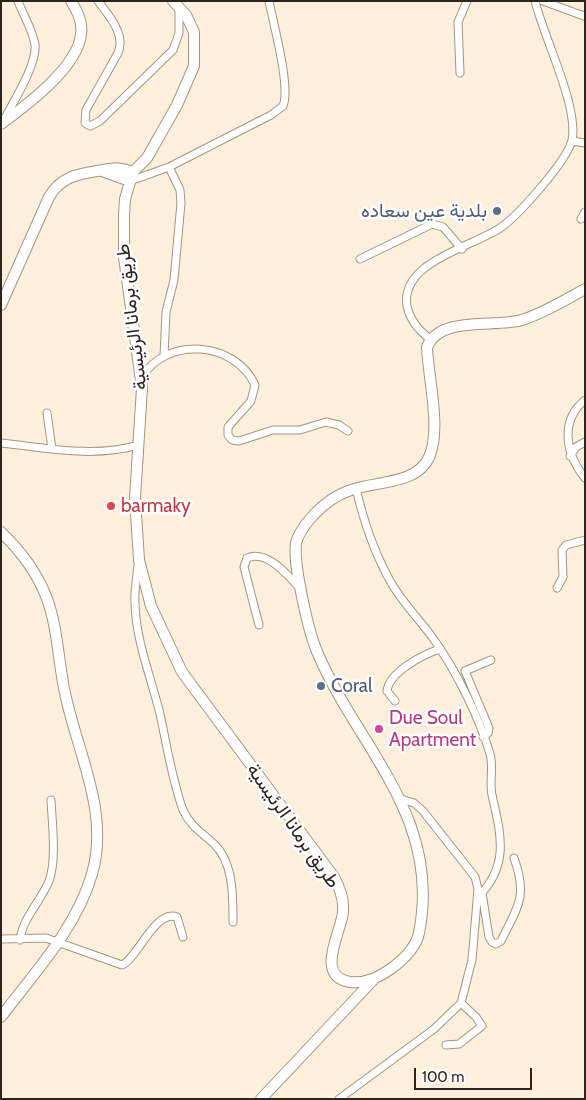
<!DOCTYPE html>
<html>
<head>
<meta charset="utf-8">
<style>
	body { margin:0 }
	#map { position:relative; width:586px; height:1100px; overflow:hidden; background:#fff0dd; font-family:Cabin,sans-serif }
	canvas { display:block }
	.frame { position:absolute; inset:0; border:2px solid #2c251c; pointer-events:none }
	.scale { position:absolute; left:414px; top:1068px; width:118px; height:22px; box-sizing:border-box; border:2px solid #2c251c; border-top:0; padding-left:6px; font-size:15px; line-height:18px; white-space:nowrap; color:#2c251c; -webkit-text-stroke:4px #fff; paint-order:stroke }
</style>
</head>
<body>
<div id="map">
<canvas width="586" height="1100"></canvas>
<div class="frame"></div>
<div class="scale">100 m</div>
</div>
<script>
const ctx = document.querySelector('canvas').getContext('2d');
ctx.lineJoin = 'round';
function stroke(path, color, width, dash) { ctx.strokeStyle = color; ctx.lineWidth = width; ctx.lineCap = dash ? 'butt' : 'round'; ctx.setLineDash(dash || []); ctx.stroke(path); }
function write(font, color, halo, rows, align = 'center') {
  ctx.font = font + ' Cabin,Vazirmatn,sans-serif'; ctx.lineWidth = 5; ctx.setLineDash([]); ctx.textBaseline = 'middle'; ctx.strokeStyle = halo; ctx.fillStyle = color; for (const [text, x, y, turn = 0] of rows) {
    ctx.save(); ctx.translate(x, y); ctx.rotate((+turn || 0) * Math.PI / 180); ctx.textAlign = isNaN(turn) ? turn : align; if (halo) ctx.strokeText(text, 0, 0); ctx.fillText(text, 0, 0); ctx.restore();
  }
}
const street = new Path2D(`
	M 98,1 C 109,16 126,34 118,53 L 86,110 L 85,123 L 90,126 L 100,121 L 173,50 L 179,33 L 179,6
	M 543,1 L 584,16
	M 460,73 L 458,22 L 467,1
	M 4,120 C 13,102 37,65 35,45 C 33,30 23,15 18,1
	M 572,141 L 585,143
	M 130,181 L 169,167 L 271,115 L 283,106 C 291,87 273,23 269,1
	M 581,219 L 585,212
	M 360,259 L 432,224 L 443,227 L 462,249
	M 430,339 C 418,330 410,320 407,306 C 400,262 472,247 500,228 C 518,216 567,161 572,140 C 579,107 544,38 535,1
	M 164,356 L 166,312 L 174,280 L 181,203 L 180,190 L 169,167
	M 142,377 C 167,336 235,341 255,385 L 251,401 L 228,427 L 228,435 L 232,440 L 239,441 L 273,430 L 300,430 L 326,422 L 339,425 L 348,431
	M 585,400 C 559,421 566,455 585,478
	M 47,413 L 52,449
	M 1,443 C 48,448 93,458 139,445
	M 570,456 L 576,447 L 585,442
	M 356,488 C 363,519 373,549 388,577 C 401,603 422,621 437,644 C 458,675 480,719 490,754 C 494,767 489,782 492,795 C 501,835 510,866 477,898
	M 138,565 C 137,578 134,590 135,603 C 136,642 151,677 160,714 C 167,746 172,780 183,810 C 190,826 201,832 213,843 C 234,862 233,897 233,922
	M 557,588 L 563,577 L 562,550 L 566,545 L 585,540
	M 259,625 L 244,567 L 247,558 C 267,549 287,575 300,588
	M 395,701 L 387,691 C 389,672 424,654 440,649
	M 483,737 L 488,733 L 489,728 L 465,671 L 491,660
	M 482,893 L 489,937 L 492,942 L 496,944 L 501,941 C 518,906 528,897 514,858
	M 1,939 L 46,938 L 122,965 C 138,958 155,909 177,917 L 183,937
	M 20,940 C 22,919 41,901 49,881 C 57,860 52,822 51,800
	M 446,1045 L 459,1044 L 482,1026 L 476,1017 L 461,1003
	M 339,1099 L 434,1029 L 461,1003 L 472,960 L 478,889 L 475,877 L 423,811 L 414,803 L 401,799`);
const secondary = new Path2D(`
	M 173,1 L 186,15 L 194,32 L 194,66 L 177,105 L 147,158 L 133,172 L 125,199 L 124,215 L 124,257 L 142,388 L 135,498 L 139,560 L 151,606 L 182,672 L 334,877 C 340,888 344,899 343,911 C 343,929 313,976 350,982 C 366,984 379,977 392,968 C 404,959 416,948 419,933 C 442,817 359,749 318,654 C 310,636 306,616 302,597 C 299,580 294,560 296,543 C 298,534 305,525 310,519 C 322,505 337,494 354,489 C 379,481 419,484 430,455 C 441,426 428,377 427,347 C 440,315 495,328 522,320 C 544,313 565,300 585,289
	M 1,124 C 27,105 78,67 81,34 C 83,22 77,11 71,1
	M 102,171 L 130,181
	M 1,305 L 49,197 C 62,175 80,174 103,170 C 114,168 122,167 133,172
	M 1,532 C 21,551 36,571 46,596 C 58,627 58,661 65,693 C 77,752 110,812 92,874 C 76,929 34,973 1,1017
	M 261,1099 L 374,979`);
const markers = [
	[497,211,5,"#5c6f8a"],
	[111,506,5,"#e0444e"],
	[321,686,5,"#5c6f8a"],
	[379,729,5,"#d1479c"]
];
const serviceNames = [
	["بلدية عين سعاده",487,211],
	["Coral",331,686,"left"]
];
const streetNames = [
	["طريق برمانا الرئيسية",132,317,-97],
	["طريق برمانا الرئيسية",293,826,55]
];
const healthNames = [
	["barmaky",121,506]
];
const hotelNames = [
	["Due Soul",389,718],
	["Apartment",389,740]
];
stroke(street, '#a6957e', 9);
stroke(secondary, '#a6957e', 12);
stroke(street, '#fff', 7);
stroke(secondary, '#fff', 10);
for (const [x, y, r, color] of markers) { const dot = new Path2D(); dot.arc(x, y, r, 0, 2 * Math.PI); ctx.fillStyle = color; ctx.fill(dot); stroke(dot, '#fff', 2); }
write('19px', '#4e5e75', '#fff', serviceNames, 'right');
write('19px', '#2c251c', '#fff', streetNames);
write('19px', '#be3a42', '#fff', healthNames, 'left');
write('19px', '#b23c85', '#fff', hotelNames, 'left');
</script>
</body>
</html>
